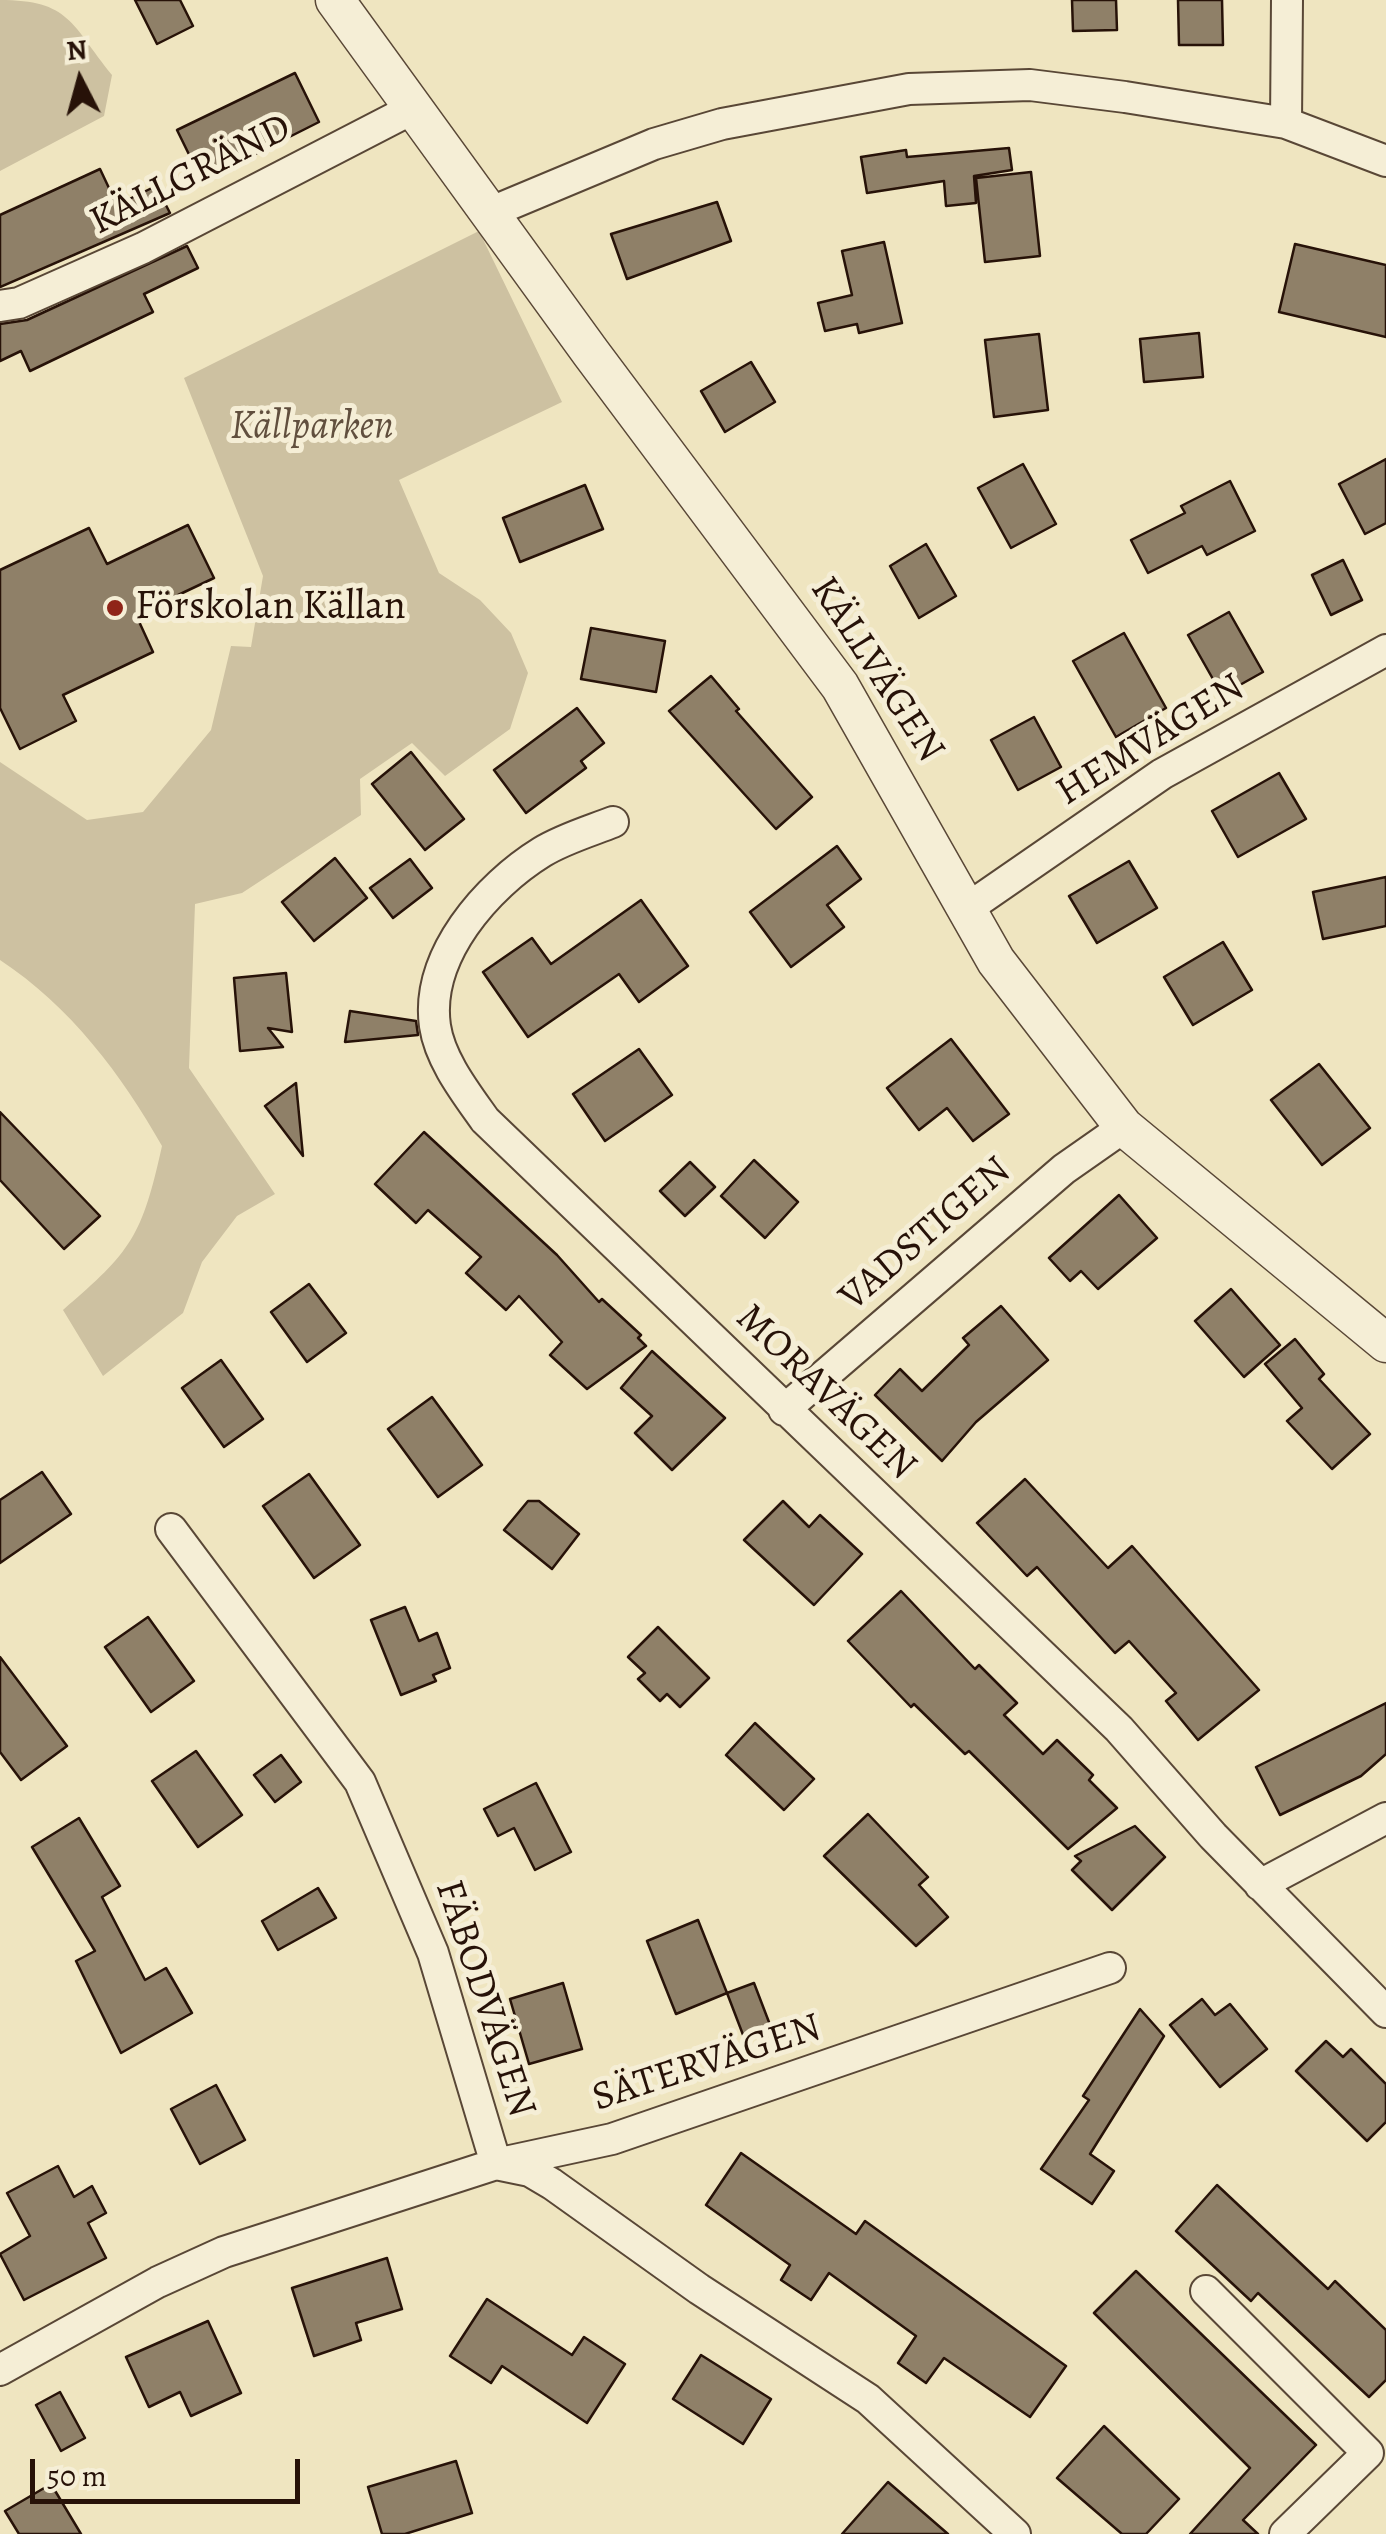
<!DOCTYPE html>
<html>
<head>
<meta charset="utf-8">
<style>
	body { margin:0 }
	#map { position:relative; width:1386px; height:2534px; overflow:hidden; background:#efe5c0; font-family:Alegreya,serif }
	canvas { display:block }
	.north { position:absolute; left:30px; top:30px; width:100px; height:100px; -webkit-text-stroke:8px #f5eed6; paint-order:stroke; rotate:354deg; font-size:28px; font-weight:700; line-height:40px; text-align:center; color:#271208 }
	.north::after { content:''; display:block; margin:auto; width:35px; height:45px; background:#271208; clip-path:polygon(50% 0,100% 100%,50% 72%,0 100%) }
	.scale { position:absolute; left:30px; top:2459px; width:270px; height:45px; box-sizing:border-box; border:5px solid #271208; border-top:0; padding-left:12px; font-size:30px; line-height:35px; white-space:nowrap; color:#271208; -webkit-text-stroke:8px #f5eed6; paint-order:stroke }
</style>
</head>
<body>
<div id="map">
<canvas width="1386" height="2534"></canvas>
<div class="north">N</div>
<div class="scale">50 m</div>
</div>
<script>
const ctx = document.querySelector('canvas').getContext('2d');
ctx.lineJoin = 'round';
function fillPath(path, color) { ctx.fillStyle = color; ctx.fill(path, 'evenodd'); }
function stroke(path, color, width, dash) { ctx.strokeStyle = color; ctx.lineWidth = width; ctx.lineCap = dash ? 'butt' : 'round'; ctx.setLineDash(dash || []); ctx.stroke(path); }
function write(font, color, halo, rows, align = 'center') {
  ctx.font = font + ' Alegreya,serif'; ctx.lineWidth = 10; ctx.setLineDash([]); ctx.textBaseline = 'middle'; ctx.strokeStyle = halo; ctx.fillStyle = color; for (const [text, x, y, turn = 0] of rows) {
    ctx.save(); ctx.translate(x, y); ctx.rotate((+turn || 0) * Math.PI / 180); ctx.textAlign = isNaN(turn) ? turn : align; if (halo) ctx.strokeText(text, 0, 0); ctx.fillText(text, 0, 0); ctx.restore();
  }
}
const green = new Path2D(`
	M 0,0 C 70,0 71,24 112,75 L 104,116 L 0,171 Z
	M 479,231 L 562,402 L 399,480 L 439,573 L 480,600 L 511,633 L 528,673 L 510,729 L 445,776 L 412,743 L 360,779 L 361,815 L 242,893 L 195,904 L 189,1068 L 275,1194 L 237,1216 L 202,1262 L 183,1313 L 103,1376 L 63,1310 C 132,1251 142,1236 162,1146 C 122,1075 70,1006 0,960 L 0,762 L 87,820 L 143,812 L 211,730 L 231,646 L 251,647 L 263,576 L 184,378 Z`);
const building = new Path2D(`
	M 135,0 L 180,0 L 193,26 L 157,44 Z
	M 1072,0 L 1116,0 L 1117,30 L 1073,31 Z
	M 1178,0 L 1222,0 L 1223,45 L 1179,45 Z
	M 295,73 L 319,122 L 202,181 L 177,130 Z
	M 1009,148 L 1012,170 L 974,176 L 976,203 L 946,206 L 944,181 L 867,193 L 861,157 L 906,150 L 907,157 Z
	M 100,169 L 117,205 L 156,186 L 170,213 L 0,287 L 0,215 Z
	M 1031,172 L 1040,256 L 985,262 L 976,178 Z
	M 717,202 L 731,241 L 627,279 L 611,234 Z
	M 884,242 L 902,323 L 859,333 L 857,324 L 825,331 L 818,303 L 852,295 L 842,251 Z
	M 1295,244 L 1386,265 L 1386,337 L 1279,312 Z
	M 187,246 L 198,268 L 144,294 L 153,312 L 30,371 L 21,351 L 0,361 L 0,324 L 27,320 Z
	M 1199,333 L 1203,377 L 1144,382 L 1140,339 Z
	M 1039,334 L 1048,410 L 994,417 L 985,340 Z
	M 751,362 L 775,402 L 725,432 L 701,391 Z
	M 1386,459 L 1386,523 L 1365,534 L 1339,484 Z
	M 1023,464 L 1056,524 L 1011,548 L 978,488 Z
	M 1230,481 L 1255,531 L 1207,555 L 1202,546 L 1148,573 L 1131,540 L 1185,513 L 1181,506 Z
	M 585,485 L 603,529 L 520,562 L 503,518 Z
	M 188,525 L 214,578 L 136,615 L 153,652 L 63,695 L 76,721 L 20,749 L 0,708 L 0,570 L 89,528 L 107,564 Z
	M 926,544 L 956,596 L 919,618 L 890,566 Z
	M 1343,560 L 1362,600 L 1331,615 L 1312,575 Z
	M 1229,612 L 1263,672 L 1222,695 L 1188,635 Z
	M 591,628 L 665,641 L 656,692 L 581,679 Z
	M 1124,633 L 1166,708 L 1116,737 L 1073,661 Z
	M 711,676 L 739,709 L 736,711 L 812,797 L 776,829 L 669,711 Z
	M 577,708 L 604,743 L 581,761 L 586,768 L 526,813 L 494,770 Z
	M 1034,717 L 1061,767 L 1018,790 L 991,740 Z
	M 411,752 L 464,819 L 425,850 L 372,784 Z
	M 1279,773 L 1306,819 L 1238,857 L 1212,811 Z
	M 837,846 L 861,879 L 827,905 L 844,927 L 791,967 L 750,912 Z
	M 335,858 L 367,898 L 314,941 L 282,902 Z
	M 410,859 L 432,888 L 393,918 L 370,888 Z
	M 1129,861 L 1157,908 L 1097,943 L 1069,896 Z
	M 1386,877 L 1386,926 L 1323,939 L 1313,892 Z
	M 641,900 L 688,966 L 639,1002 L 619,974 L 528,1037 L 483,972 L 532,938 L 551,964 Z
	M 1223,942 L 1252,990 L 1193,1025 L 1164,977 Z
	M 286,973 L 292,1032 L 268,1028 L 283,1047 L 240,1051 L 234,978 Z
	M 350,1011 L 416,1021 L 418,1035 L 345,1042 Z
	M 951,1039 L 1009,1114 L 973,1141 L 947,1108 L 919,1130 L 887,1088 Z
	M 639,1049 L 672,1095 L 605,1141 L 573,1094 Z
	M 1319,1064 L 1370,1128 L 1322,1165 L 1271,1100 Z
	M 296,1083 L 303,1156 L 265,1106 Z
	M 0,1112 L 100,1216 L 64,1249 L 0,1180 Z
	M 424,1132 L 557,1255 L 599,1302 L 602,1299 L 641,1335 L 638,1338 L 646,1346 L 587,1389 L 550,1355 L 562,1342 L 519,1296 L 506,1310 L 466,1273 L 481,1257 L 428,1210 L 416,1223 L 375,1184 Z
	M 754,1160 L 798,1202 L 765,1238 L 721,1196 Z
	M 690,1162 L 715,1187 L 685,1216 L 660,1191 Z
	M 1119,1195 L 1157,1238 L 1098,1289 L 1081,1271 L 1070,1281 L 1049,1258 Z
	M 309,1284 L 346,1333 L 307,1362 L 271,1312 Z
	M 1231,1289 L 1280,1345 L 1244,1377 L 1195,1321 Z
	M 1001,1306 L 1048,1360 L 976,1422 L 942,1461 L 875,1395 L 900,1369 L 922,1391 L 969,1345 L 963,1338 Z
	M 1295,1339 L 1324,1374 L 1319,1379 L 1370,1434 L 1332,1469 L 1287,1421 L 1302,1408 L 1265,1364 Z
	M 652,1351 L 725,1418 L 672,1470 L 635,1433 L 652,1416 L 621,1388 Z
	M 221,1360 L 263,1419 L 224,1447 L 182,1388 Z
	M 432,1397 L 482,1465 L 438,1497 L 388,1429 Z
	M 42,1472 L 71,1514 L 0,1563 L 0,1500 Z
	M 309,1474 L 360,1545 L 314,1578 L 263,1506 Z
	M 1025,1479 L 1108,1568 L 1132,1546 L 1259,1690 L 1198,1740 L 1166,1701 L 1176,1693 L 1129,1641 L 1115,1653 L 1037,1567 L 1027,1576 L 977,1523 Z
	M 528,1501 L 539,1501 L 579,1534 L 552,1569 L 504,1530 Z
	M 783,1501 L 809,1527 L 820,1515 L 862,1554 L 814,1605 L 744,1540 Z
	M 901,1591 L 975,1669 L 979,1665 L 1017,1703 L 1004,1715 L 1043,1754 L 1057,1740 L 1093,1775 L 1089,1780 L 1117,1808 L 1068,1849 L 969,1751 L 965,1754 L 914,1704 L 911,1707 L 848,1641 Z
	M 405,1607 L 419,1641 L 437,1633 L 450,1668 L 433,1675 L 436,1681 L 401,1695 L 371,1620 Z
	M 148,1617 L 194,1681 L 151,1712 L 105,1647 Z
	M 658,1627 L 709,1678 L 680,1707 L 667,1694 L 660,1701 L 638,1679 L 645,1673 L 628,1657 Z
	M 0,1657 L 67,1746 L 21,1780 L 0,1752 Z
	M 1386,1703 L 1386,1754 L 1361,1776 L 1280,1815 L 1256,1767 Z
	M 755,1723 L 814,1779 L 784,1810 L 726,1755 Z
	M 196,1751 L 242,1815 L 198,1847 L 152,1781 Z
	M 281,1755 L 301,1782 L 275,1802 L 254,1775 Z
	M 536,1783 L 571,1852 L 535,1870 L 514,1828 L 498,1836 L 484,1809 Z
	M 868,1814 L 928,1877 L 919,1885 L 948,1917 L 916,1946 L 824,1856 Z
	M 79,1818 L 120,1886 L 102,1897 L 145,1980 L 166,1968 L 192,2013 L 121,2053 L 76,1961 L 95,1951 L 32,1847 Z
	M 1135,1826 L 1165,1857 L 1112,1910 L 1072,1870 L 1081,1861 L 1075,1856 Z
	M 318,1888 L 336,1918 L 278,1950 L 262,1921 Z
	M 698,1920 L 727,1993 L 676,2014 L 647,1941 Z
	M 563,1983 L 582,2049 L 529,2064 L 510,1999 Z
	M 754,1983 L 772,2030 L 745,2040 L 727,1993 Z
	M 1202,1999 L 1215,2015 L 1230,2004 L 1267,2049 L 1220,2087 L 1170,2025 Z
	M 1140,2009 L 1164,2036 L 1090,2154 L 1114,2171 L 1092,2204 L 1041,2169 L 1089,2100 L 1083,2096 Z
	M 1326,2041 L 1343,2057 L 1351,2049 L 1386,2084 L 1386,2122 L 1367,2141 L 1296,2071 Z
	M 216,2085 L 245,2140 L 200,2164 L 171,2109 Z
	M 741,2153 L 856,2234 L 865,2221 L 1066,2366 L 1030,2417 L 944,2358 L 926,2383 L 898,2363 L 916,2336 L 829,2273 L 811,2300 L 781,2280 L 790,2265 L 706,2205 Z
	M 58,2166 L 74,2197 L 92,2186 L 106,2213 L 88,2223 L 106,2258 L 24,2300 L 0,2254 L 30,2236 L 7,2193 Z
	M 1217,2185 L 1328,2289 L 1335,2281 L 1386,2330 L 1386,2380 L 1369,2397 L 1258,2293 L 1251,2301 L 1176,2231 Z
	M 387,2258 L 402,2309 L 356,2323 L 361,2340 L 314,2356 L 292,2288 Z
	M 1136,2271 L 1316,2445 L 1243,2520 L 1258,2534 L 1190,2534 L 1250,2468 L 1094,2313 Z
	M 487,2299 L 572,2355 L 584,2337 L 625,2364 L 587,2423 L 502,2366 L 491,2383 L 450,2356 Z
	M 208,2321 L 241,2393 L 191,2416 L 180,2392 L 149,2407 L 126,2357 Z
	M 701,2355 L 771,2399 L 743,2444 L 673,2399 Z
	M 60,2392 L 85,2438 L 61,2451 L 36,2405 Z
	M 1104,2426 L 1179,2499 L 1146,2534 L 1122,2534 L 1057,2478 Z
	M 456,2461 L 472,2513 L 405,2534 L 382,2534 L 368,2487 Z
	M 888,2482 L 948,2534 L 842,2534 Z
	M 51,2484 L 81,2534 L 19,2534 L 5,2511 Z`);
const minor = new Path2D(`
	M 1286,123 L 1287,0
	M 489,213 L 654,144 L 722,124 L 909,89 L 1030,85 L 1125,97 L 1286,123 L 1386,161
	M 0,306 L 19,303 L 143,248 L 414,108
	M 613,822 C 590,831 563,839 542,852 C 487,886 425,956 435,1026 C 440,1060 466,1093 485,1120 L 1119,1729 L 1213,1836 L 1386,2012
	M 965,910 L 1162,774 L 1386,650
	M 784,1410 L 1064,1169 L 1124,1127
	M 171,1529 L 360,1782 L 433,1953 L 496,2164 L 530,2171 L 552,2184 L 699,2289 L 868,2399 L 1015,2534
	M 1260,1885 L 1386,1818
	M 1206,2291 L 1368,2453 L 1285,2534
	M 0,2370 L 158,2282 L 224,2252 L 496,2164 L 612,2139 L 1110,1968`);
const tertiary = new Path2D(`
	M 335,0 L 591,353 L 840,686 L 996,961 L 1124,1127 L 1386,1343`);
const markers = [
	[115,608,10,"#8f2418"]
];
const streetNames = [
	["KÄLLGRÄND",191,176,-27],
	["KÄLLVÄGEN",876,670,57],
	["HEMVÄGEN",1151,741,-32],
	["VADSTIGEN",926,1235,-41],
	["MORAVÄGEN",825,1393,44],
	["FÄBODVÄGEN",484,1999,72],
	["SÄTERVÄGEN",707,2064,-18]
];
const parkNames = [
	["Källparken",312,428]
];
const poiNames = [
	["Förskolan Källan",135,608]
];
fillPath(green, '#cdc1a1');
fillPath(building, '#8f8068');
stroke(building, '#271208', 2.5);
stroke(minor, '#594736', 34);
stroke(tertiary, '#594736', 41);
stroke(minor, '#f5eed6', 30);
stroke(tertiary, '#f5eed6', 38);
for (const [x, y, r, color] of markers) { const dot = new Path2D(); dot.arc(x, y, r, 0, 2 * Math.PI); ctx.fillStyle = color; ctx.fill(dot); stroke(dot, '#f5eed6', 4); }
write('40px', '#271208', '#f5eed6', streetNames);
write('italic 40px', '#614f3e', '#f5eed6', parkNames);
write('40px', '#271208', '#f5eed6', poiNames, 'left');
</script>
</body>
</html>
